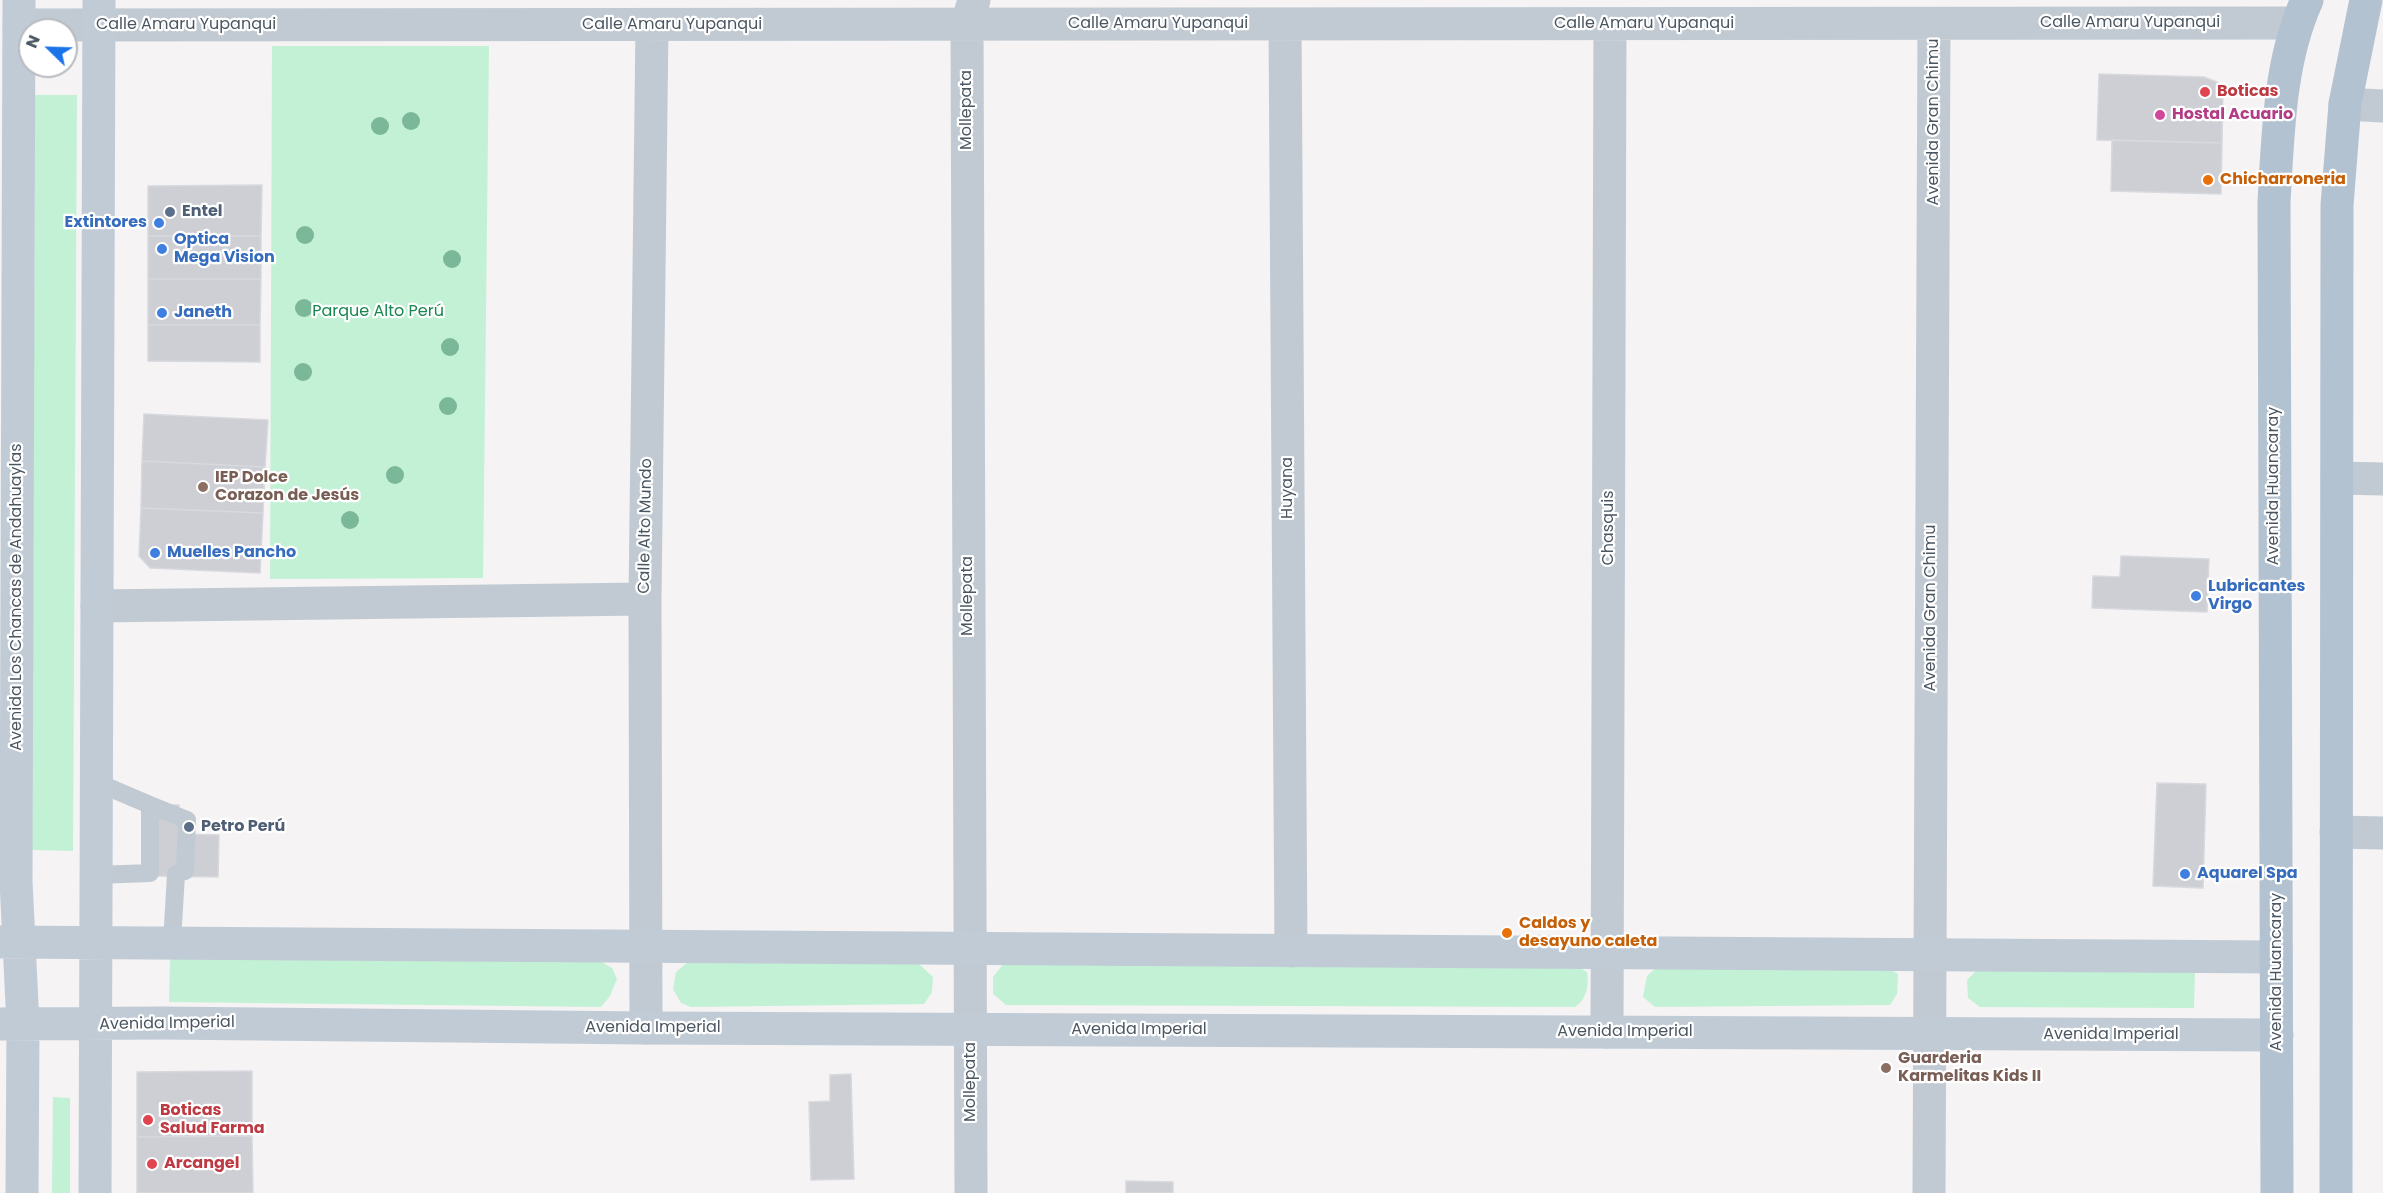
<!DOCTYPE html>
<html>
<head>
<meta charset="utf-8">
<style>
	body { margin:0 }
	#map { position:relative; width:2383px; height:1193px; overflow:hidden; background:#f5f3f3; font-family:Poppins,sans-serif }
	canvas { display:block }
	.north { position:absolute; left:18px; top:18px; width:60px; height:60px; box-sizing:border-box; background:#fff; border:2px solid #b7bbc0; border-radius:50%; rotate:293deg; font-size:16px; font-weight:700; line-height:24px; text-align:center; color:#4a5661 }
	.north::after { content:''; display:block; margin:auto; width:21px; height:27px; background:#1a73e8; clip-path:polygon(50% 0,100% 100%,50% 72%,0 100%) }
</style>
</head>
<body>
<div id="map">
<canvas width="2383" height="1193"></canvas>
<div class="north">N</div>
</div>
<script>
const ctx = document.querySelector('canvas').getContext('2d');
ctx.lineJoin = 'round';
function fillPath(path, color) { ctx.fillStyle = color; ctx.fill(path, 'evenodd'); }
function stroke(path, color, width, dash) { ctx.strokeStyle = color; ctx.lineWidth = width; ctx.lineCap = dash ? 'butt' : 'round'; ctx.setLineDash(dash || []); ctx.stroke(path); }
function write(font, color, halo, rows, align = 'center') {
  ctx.font = font + ' Poppins,sans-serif'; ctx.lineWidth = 4.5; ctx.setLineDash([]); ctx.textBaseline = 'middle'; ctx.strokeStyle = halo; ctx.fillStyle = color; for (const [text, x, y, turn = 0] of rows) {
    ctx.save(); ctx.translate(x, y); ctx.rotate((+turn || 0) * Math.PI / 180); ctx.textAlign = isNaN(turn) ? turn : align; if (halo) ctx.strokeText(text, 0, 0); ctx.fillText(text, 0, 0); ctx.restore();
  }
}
const green = new Path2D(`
	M 272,46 L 489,46 L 483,578 L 270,579 Z
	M 35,95 L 77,95 L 73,851 L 32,850 Z
	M 170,959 L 600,961 L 612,968 L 617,979 L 610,996 L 601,1007 L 169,1002 Z
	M 688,962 L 918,963 L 933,977 L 932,992 L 924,1004 L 691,1007 L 681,1003 L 673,989 L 676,972 Z
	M 1004,963 L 1575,965 L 1587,972 C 1589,986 1587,999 1575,1007 L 1006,1005 L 993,994 L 993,977 Z
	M 1660,964 L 1888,968 L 1898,974 L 1897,994 L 1890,1005 L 1655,1007 L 1643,997 L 1647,976 Z
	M 1982,965 L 2195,969 L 2194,1008 L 1980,1007 L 1968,998 L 1967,980 Z
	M 53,1097 L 70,1098 L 70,1193 L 52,1193 Z`);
const building = new Path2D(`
	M 2099,74 L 2204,77 L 2217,82 L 2223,90 L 2222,143 L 2097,140 Z
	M 2112,140 L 2222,143 L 2221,194 L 2111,191 Z
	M 262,185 L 261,236 L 148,236 L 148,186 Z
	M 148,236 L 261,236 L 261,279 L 148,279 Z
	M 148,279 L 261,279 L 260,325 L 148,325 Z
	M 148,325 L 260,325 L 260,362 L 148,361 Z
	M 144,414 L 268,420 L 265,467 L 142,461 Z
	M 142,461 L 265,467 L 263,513 L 141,508 Z
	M 141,508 L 263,513 L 260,573 L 150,568 L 139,556 Z
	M 2121,556 L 2209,559 L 2207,612 L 2092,608 L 2093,576 L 2120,577 Z
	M 2157,783 L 2206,784 L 2203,888 L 2153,886 Z
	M 158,805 L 179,805 L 178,834 L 219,835 L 218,877 L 156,876 Z
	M 252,1071 L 252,1136 L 137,1137 L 137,1072 Z
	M 851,1074 L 854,1179 L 811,1180 L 809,1102 L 830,1101 L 830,1075 Z
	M 252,1136 L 253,1193 L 137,1193 L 137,1137 Z
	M 1126,1181 L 1173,1182 L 1173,1193 L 1126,1193 Z`);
const lane = new Path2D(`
	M 96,782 L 150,805 L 150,873 L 96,875
	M 150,805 L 187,820 L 185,871 L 176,874 L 172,943`);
const street = new Path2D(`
	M 1285,24 L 1291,951
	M 19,25 L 2297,23
	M 2345,104 L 2383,106
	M 2337,478 L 2383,479
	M 97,606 L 645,599
	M 2336,832 L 2383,833
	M 646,1028 L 645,599 L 652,25
	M 1607,1032 L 1610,24
	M 971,1193 L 967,24 L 974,0
	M 1929,1193 L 1934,24`);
const secondary = new Path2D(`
	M 19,0 L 16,881 L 23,1025 L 22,1193
	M 0,942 L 2276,957
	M 0,1024 L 162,1023 L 646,1028 L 2277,1035
	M 95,1193 L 99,0`);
const primary = new Path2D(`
	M 2277,1193 L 2274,202 C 2278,135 2279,62 2307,0
	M 2336,1193 L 2337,205 L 2345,104 L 2366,0`);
const trees = [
	[411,121],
	[380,126],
	[305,235],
	[452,259],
	[304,308],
	[450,347],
	[303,372],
	[448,406],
	[395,475],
	[350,520]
];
const markers = [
	[2205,92,6,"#e0444e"],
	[2160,115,6,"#d1479c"],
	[2208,180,6,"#e8710a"],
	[170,212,6,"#5c6f8a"],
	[159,223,6,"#3f7fe0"],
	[162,249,6,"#3f7fe0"],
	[162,313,6,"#3f7fe0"],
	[203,487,6,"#8d6e63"],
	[155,553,6,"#3f7fe0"],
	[2196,596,6,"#3f7fe0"],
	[189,827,6,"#5c6f8a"],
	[2185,874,6,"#3f7fe0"],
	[1507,933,6,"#e8710a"],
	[1886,1068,6,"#8d6e63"],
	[148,1120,6,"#e0444e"],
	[152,1164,6,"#e0444e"]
];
const streetNames = [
	["Calle Amaru Yupanqui",2130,23],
	["Calle Amaru Yupanqui",1158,24],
	["Calle Amaru Yupanqui",1644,24],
	["Calle Amaru Yupanqui",186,25],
	["Calle Amaru Yupanqui",672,25],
	["Mollepata",967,110,-90],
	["Avenida Gran Chimu",1934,122,-90],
	["Avenida Huancaray",2274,486,-90],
	["Huyana",1288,488,-90],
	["Calle Alto Mundo",646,526,-89],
	["Chasquis",1609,528,-90],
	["Mollepata",968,596,-90],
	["Avenida Los Chancas de Andahuaylas",17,597,-90],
	["Avenida Gran Chimu",1931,608,-90],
	["Avenida Huancaray",2277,972,-90],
	["Avenida Imperial",167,1024,-1],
	["Avenida Imperial",653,1028],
	["Avenida Imperial",1139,1030],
	["Avenida Imperial",1625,1032],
	["Avenida Imperial",2111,1035],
	["Mollepata",971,1082,-90]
];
const healthNames = [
	["Boticas",2217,92],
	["Boticas",160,1111],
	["Salud Farma",160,1129],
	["Arcangel",164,1164]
];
const hotelNames = [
	["Hostal Acuario",2172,115]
];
const foodNames = [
	["Chicharroneria",2220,180],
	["Caldos y",1519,924],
	["desayuno caleta",1519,942]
];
const serviceNames = [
	["Entel",182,212],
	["Petro Perú",201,827]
];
const shopNames = [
	["Extintores",147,223,"right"],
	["Optica",174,240],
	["Mega Vision",174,258],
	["Janeth",174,313],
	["Muelles Pancho",167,553],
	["Lubricantes",2208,587],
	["Virgo",2208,605],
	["Aquarel Spa",2197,874]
];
const parkNames = [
	["Parque Alto Perú",378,312]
];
const educationNames = [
	["IEP Dolce",215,478],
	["Corazon de Jesús",215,496],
	["Guarderia",1898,1059],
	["Karmelitas Kids II",1898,1077]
];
fillPath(green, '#c3f1d5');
fillPath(building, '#cdcfd5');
stroke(building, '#d7d9de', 1.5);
stroke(lane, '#c1cad2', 18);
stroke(street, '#c1cad2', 33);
stroke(secondary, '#c1cbd6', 33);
stroke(primary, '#b3c2d1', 33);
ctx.fillStyle = '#7bb799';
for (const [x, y] of trees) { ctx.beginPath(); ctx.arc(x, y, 9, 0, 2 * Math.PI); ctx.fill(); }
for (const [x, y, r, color] of markers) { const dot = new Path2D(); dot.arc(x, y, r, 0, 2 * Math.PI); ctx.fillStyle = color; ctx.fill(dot); stroke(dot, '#fff', 2); }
write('16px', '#4a5661', '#fff', streetNames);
write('bold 16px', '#be3a42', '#fff', healthNames, 'left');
write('bold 16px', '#b23c85', '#fff', hotelNames, 'left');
write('bold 16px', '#c56008', '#fff', foodNames, 'left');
write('bold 16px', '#4e5e75', '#fff', serviceNames, 'left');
write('bold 16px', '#366cbe', '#fff', shopNames, 'left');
write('16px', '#17864f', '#fff', parkNames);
write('bold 16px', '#785e54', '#fff', educationNames, 'left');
</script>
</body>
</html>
